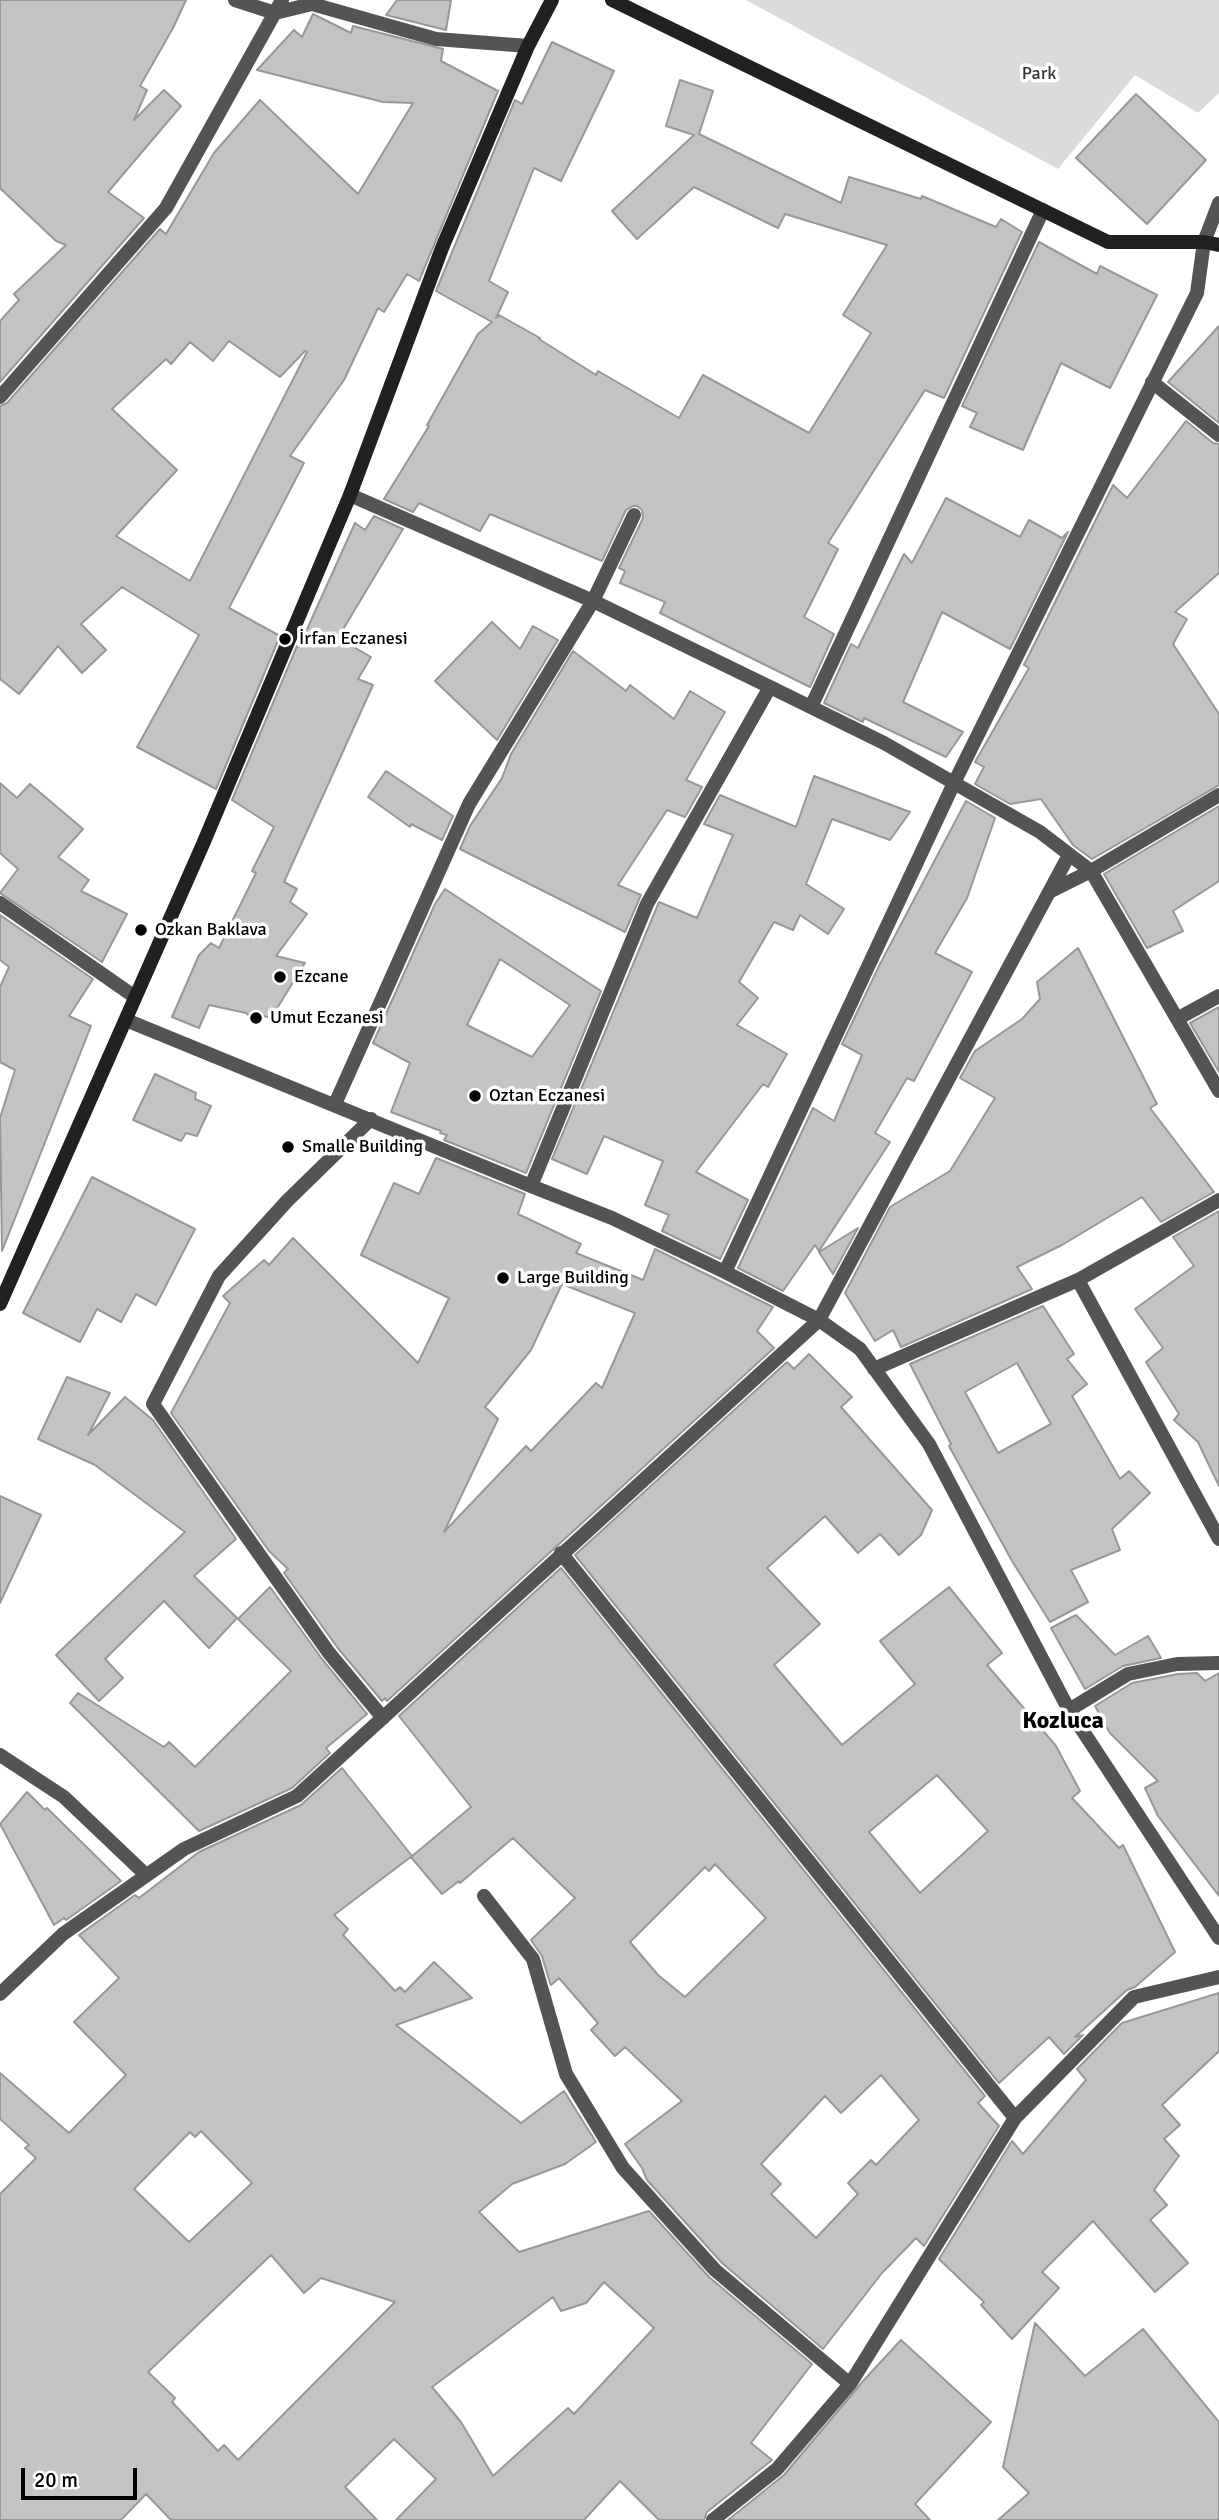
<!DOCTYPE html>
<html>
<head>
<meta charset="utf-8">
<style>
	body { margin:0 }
	#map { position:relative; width:1219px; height:2520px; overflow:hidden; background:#fff; font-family:Signika,sans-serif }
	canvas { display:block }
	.scale { position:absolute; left:21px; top:2468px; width:116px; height:32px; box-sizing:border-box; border:4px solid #000; border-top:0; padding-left:9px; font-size:21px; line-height:24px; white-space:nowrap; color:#000; -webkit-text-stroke:5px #fff; paint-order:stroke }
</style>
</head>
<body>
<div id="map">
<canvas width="1219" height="2520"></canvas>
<div class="scale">20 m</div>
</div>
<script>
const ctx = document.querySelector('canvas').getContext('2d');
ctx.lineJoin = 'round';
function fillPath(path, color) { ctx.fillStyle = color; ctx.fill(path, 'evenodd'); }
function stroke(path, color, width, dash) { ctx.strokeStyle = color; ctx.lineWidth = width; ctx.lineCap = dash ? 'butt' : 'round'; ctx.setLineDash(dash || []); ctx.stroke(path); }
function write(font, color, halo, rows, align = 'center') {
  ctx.font = font + ' Signika,sans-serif'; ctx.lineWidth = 7; ctx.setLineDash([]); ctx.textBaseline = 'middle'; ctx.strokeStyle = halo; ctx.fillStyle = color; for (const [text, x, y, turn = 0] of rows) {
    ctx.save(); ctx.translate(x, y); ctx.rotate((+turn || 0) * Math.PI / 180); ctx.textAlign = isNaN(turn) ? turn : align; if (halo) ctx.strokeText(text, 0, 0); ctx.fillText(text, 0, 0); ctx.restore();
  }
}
const green = new Path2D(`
	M 746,0 L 1219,0 L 1219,93 L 1198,113 L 1135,75 L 1058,169 Z`);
const building = new Path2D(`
	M 0,0 L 186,0 L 173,28 L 140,86 L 147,90 L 134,120 L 164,90 L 181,106 L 108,192 L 144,218 L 0,382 L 0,321 L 19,300 L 14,294 L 66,245 L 56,241 L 0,188 Z
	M 397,0 L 451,0 L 446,30 L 386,15 Z
	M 313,14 L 351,33 L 353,26 L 443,49 L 441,61 L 498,91 L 419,281 L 407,274 L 384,312 L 378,308 L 344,380 L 290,456 L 304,463 L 229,608 L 280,636 L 216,789 L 137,747 L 199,635 L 122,587 L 81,624 L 106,650 L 82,673 L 58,646 L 19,694 L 0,679 L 0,406 L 7,403 L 160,229 L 166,234 L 214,153 L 260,100 L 358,194 L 413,103 L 383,102 L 257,70 L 294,30 L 302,37 ZM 229,341 L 280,377 L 305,351 L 307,352 L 190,581 L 116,536 L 177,470 L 112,409 L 166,359 L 171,364 L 190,342 L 213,361 Z
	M 552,42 L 614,71 L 561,181 L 534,168 L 489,281 L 508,292 L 496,318 L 499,315 L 540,338 L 539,339 L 596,375 L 598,371 L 679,418 L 703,375 L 809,433 L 871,333 L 843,315 L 887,245 L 785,214 L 778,228 L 694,187 L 637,239 L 612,211 L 694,135 L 666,126 L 680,80 L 713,91 L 699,134 L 841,203 L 849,177 L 921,199 L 922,196 L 996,227 L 1001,219 L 1022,232 L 944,398 L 925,390 L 828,543 L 838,549 L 804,617 L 834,634 L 810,687 L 660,613 L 665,602 L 620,583 L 625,571 L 619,568 L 643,518 L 642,510 L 637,506 L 633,506 L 626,510 L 602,561 L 490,514 L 480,531 L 419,503 L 413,512 L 384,499 L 429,426 L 427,425 L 478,334 L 492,322 L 436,291 L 515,100 L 522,104 Z
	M 1136,94 L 1206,160 L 1147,224 L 1076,158 Z
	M 1039,242 L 1097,274 L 1100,266 L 1157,295 L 1110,388 L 1061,363 L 1023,450 L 970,427 L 977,413 L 962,406 Z
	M 1219,326 L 1219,423 L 1168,382 Z
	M 1186,421 L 1213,443 L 1219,444 L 1219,573 L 1175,612 L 1187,619 L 1173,644 L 1219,714 L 1219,785 L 1092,859 L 1073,845 L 1041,799 L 1010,804 L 975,784 L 984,767 L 975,762 L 1029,668 L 1024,665 L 1113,485 L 1127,498 Z
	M 946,498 L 1020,537 L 1029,520 L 1062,538 L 1068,532 L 1010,649 L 942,612 L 903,702 L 963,732 L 946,757 L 864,718 L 863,722 L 824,703 L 851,644 L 858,648 L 904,554 L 912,563 Z
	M 374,516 L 403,529 L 338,638 L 371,657 L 358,679 L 373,685 L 284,882 L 297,889 L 290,902 L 307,914 L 276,956 L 305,963 L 271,1018 L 260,1015 L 253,1019 L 246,1013 L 209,1005 L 199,1028 L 172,1017 L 199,955 L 211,943 L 219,948 L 256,873 L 252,871 L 274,827 L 232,800 L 297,646 L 299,647 L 355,523 L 365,530 Z
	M 492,622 L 520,649 L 533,626 L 558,640 L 497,740 L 435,681 Z
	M 573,651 L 626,691 L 630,685 L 674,719 L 690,691 L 725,712 L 686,780 L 702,787 L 685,817 L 667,810 L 618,885 L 641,895 L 625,932 L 460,849 L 470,826 L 502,778 L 511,754 Z
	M 386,771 L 453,816 L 442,840 L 411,824 L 410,827 L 368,797 Z
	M 814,776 L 910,812 L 890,840 L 832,819 L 806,884 L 844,909 L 828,934 L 800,915 L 793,930 L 774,922 L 739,982 L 758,998 L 737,1025 L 787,1054 L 768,1087 L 763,1084 L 696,1172 L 748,1200 L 720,1259 L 662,1231 L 669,1215 L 645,1205 L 663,1161 L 604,1136 L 587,1174 L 552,1159 L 659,902 L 697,918 L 733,835 L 704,824 L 720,795 L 796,827 Z
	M 0,783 L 17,798 L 30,784 L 83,829 L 58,857 L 89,880 L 81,891 L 127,914 L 102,962 L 0,893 L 18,869 L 0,853 Z
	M 966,801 L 995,818 L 967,898 L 935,953 L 972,972 L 914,1081 L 907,1078 L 875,1133 L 890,1142 L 819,1251 L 815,1245 L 783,1291 L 738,1268 L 813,1108 L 834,1121 L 862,1055 L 842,1044 L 879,966 Z
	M 1219,806 L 1219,881 L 1173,911 L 1183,931 L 1147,948 L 1104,874 Z
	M 445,889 L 601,991 L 526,1173 L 444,1140 L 447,1135 L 440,1133 L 441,1131 L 391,1112 L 410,1063 L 373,1043 L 435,904 ZM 500,959 L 570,1005 L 532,1057 L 467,1025 Z
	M 0,915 L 93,979 L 69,1016 L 91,1026 L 2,1251 L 0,1118 L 15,1070 L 0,1062 L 0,987 L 9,967 L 0,960 Z
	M 1078,948 L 1157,1104 L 1150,1108 L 1214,1192 L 1161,1222 L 1142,1197 L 1062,1245 L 1017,1267 L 1032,1289 L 901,1347 L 893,1330 L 875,1341 L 845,1293 L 890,1207 L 950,1171 L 995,1098 L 960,1078 L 975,1051 L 1022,1019 L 1040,999 L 1037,982 Z
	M 1219,1007 L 1219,1072 L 1190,1023 Z
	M 155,1074 L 196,1093 L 195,1099 L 211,1106 L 197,1136 L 186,1133 L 181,1141 L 133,1120 Z
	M 436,1158 L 525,1194 L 518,1214 L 581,1244 L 576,1253 L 643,1280 L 655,1249 L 773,1307 L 757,1331 L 774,1348 L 387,1701 L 385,1698 L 382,1701 L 337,1647 L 284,1573 L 288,1569 L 269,1551 L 171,1413 L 230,1303 L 223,1296 L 264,1260 L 269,1265 L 293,1238 L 418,1363 L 449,1298 L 361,1255 L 394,1183 L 419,1194 ZM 562,1284 L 635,1313 L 602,1388 L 596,1383 L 531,1451 L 526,1446 L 444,1532 L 498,1419 L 485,1407 L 531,1350 Z
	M 92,1177 L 195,1229 L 156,1305 L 136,1294 L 121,1322 L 97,1309 L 80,1342 L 23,1313 Z
	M 1219,1211 L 1219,1486 L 1198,1442 L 1174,1420 L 1179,1414 L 1146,1362 L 1163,1348 L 1135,1309 L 1194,1266 L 1173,1237 Z
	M 858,1228 L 833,1274 L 819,1252 Z
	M 1043,1306 L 1074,1354 L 1067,1359 L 1087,1384 L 1072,1396 L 1120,1479 L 1129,1471 L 1150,1493 L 1112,1529 L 1120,1550 L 1071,1570 L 1088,1602 L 1050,1622 L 1012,1561 L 949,1446 L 951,1444 L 910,1364 ZM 1017,1363 L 1051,1424 L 998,1453 L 965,1392 Z
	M 809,1354 L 852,1397 L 841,1407 L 932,1510 L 921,1535 L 899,1555 L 880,1534 L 858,1553 L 825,1516 L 767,1568 L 820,1624 L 774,1665 L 842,1745 L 915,1684 L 880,1641 L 949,1587 L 1002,1653 L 987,1665 L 1056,1746 L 1080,1791 L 1072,1798 L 1119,1848 L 1123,1845 L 1175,1952 L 1135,1987 L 1127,1990 L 1075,2037 L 1083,2035 L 1064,2054 L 1049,2037 L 999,2083 L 575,1555 L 787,1362 L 794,1369 ZM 937,1775 L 988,1831 L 920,1893 L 869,1832 Z
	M 67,1377 L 110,1393 L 88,1435 L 125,1397 L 153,1420 L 236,1539 L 194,1576 L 237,1618 L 209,1648 L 164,1601 L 105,1659 L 123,1678 L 99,1701 L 56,1655 L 185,1532 L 95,1465 L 38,1439 Z
	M 0,1496 L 41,1515 L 0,1603 Z
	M 561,1568 L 985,2096 L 978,2103 L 999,2126 L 924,2246 L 916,2238 L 882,2273 L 823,2349 L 722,2263 L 647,2180 L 642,2168 L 625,2144 L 682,2101 L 625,2047 L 615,2056 L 591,2030 L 598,2023 L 559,1978 L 551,1985 L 550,1983 L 542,1956 L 531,1940 L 575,1898 L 513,1838 L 460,1883 L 459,1881 L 442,1894 L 411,1857 L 471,1807 L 399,1716 ZM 715,1864 L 766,1918 L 685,1997 L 658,1975 L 630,1942 L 705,1867 L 709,1871 ZM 881,2075 L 919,2120 L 876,2165 L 871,2160 L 848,2183 L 858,2194 L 816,2238 L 771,2194 L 781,2184 L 761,2164 L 825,2096 L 841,2113 Z
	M 270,1587 L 322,1659 L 367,1714 L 326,1748 L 330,1753 L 292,1788 L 199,1831 L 70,1703 L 78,1693 L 164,1747 L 169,1742 L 195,1767 L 291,1671 L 238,1619 Z
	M 1076,1615 L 1115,1655 L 1148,1636 L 1161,1658 L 1123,1666 L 1085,1689 L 1051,1628 Z
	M 1197,1673 L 1205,1681 L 1219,1673 L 1219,1896 L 1158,1816 L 1145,1788 L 1158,1781 L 1110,1733 L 1095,1706 L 1132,1683 L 1178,1674 Z
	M 342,1768 L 412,1856 L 334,1915 L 348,1929 L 343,1935 L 395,1991 L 400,1987 L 405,1992 L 434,1962 L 472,1998 L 396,2025 L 521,2123 L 564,2091 L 596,2142 L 565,2164 L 512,2184 L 479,2212 L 519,2252 L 649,2211 L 709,2277 L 812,2364 L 751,2443 L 772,2460 L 707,2512 L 704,2520 L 659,2520 L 620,2481 L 584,2520 L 396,2520 L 436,2479 L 394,2439 L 345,2487 L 377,2520 L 171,2520 L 146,2494 L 121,2520 L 0,2520 L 0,2194 L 36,2158 L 25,2148 L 29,2145 L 0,2119 L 0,2073 L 69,2133 L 126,2075 L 74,2022 L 119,1978 L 79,1935 L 135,1895 L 139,1898 L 199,1852 L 301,1805 ZM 201,2131 L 252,2183 L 189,2242 L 134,2189 L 190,2132 L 195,2137 ZM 271,2255 L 304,2293 L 321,2278 L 395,2302 L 238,2460 L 224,2445 L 218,2451 L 172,2402 L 175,2398 L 148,2372 ZM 604,2282 L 654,2328 L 574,2414 L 568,2408 L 493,2476 L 461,2422 L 432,2387 L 553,2297 L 561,2311 L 586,2303 Z
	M 27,1792 L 45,1810 L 47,1808 L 121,1881 L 66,1920 L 64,1918 L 54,1925 L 0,1824 Z
	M 1219,1993 L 1219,2051 L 1162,2105 L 1180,2125 L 1164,2139 L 1179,2156 L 1154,2190 L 1167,2205 L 1150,2220 L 1188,2263 L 1155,2292 L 1093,2221 L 1042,2272 L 1059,2288 L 1012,2339 L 981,2305 L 984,2302 L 939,2259 L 1012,2141 L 1023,2154 L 1086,2080 L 1077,2069 L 1122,2023 Z
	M 1035,2323 L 1085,2376 L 1143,2329 L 1219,2422 L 1219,2520 L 998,2520 L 1029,2493 L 1003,2467 Z
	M 901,2340 L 991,2422 L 915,2504 L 930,2520 L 728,2520 L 784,2475 L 864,2380 Z`);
const street = new Path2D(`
	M 235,0 L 275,13 L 312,4 L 436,39 L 528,46
	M 1152,382 L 1219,435
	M 0,397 L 166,208 L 282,0
	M 350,495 L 593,601 L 770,687 L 884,743 L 1040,832 L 1091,871 L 1219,1091
	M 811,707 L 1043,210
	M 1051,891 L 1091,871 L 1219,795
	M 0,903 L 135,997
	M 1177,1019 L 1219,996
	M 126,1020 L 531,1186 L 612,1218 L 725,1272 L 819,1320 L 860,1349 L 929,1444 L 1069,1710 L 1219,1938
	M 335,1104 L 469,804 L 593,601 L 634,515
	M 371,1119 L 287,1201 L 219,1276 L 153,1404 L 329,1653 L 383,1718
	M 531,1186 L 647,904 L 770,687
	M 725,1272 L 954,783 L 1197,293 L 1204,242 L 1219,203
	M 1078,1280 L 1219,1539
	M 874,1369 L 1078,1280 L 1219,1200
	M 561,1553 L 1015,2118
	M 1069,1710 L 1128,1674 L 1177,1664 L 1219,1663
	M 0,1755 L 64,1797 L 146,1875
	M 484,1896 L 533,1959 L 566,2074 L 623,2168 L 715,2270 L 850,2384
	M 0,1994 L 63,1934 L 184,1849 L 297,1796 L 819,1320 L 1069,855
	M 713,2520 L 777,2469 L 850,2384 L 1015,2118 L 1134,1997 L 1219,1977`);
const secondary = new Path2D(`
	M 612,0 L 1108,242 L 1204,242 L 1219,245
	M 0,1304 L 203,844 L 350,495 L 442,248 L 528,46 L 552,0`);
const markers = [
	[285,639,7,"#000"],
	[141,930,7,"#000"],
	[280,977,7,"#000"],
	[256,1018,7,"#000"],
	[475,1096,7,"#000"],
	[288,1147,7,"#000"],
	[503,1278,7,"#000"]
];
const parkNames = [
	["Park",1039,74]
];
const poiNames = [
	["İrfan Eczanesi",299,639],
	["Ozkan Baklava",155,930],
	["Ezcane",294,977],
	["Umut Eczanesi",270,1018],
	["Oztan Eczanesi",489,1096],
	["Smalle Building",302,1147],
	["Large Building",517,1278]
];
const districtNames = [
	["Kozluca",1063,1722]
];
fillPath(green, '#dbdbdb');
fillPath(building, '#c4c4c4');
stroke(building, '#989898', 2);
stroke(street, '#545454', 14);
stroke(secondary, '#212121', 14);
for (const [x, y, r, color] of markers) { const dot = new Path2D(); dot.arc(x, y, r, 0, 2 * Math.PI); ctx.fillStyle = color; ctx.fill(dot); stroke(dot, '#fff', 2.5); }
write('18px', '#323232', '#fff', parkNames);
write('18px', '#000', '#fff', poiNames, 'left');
write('bold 24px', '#000', '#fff', districtNames);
</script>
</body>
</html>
